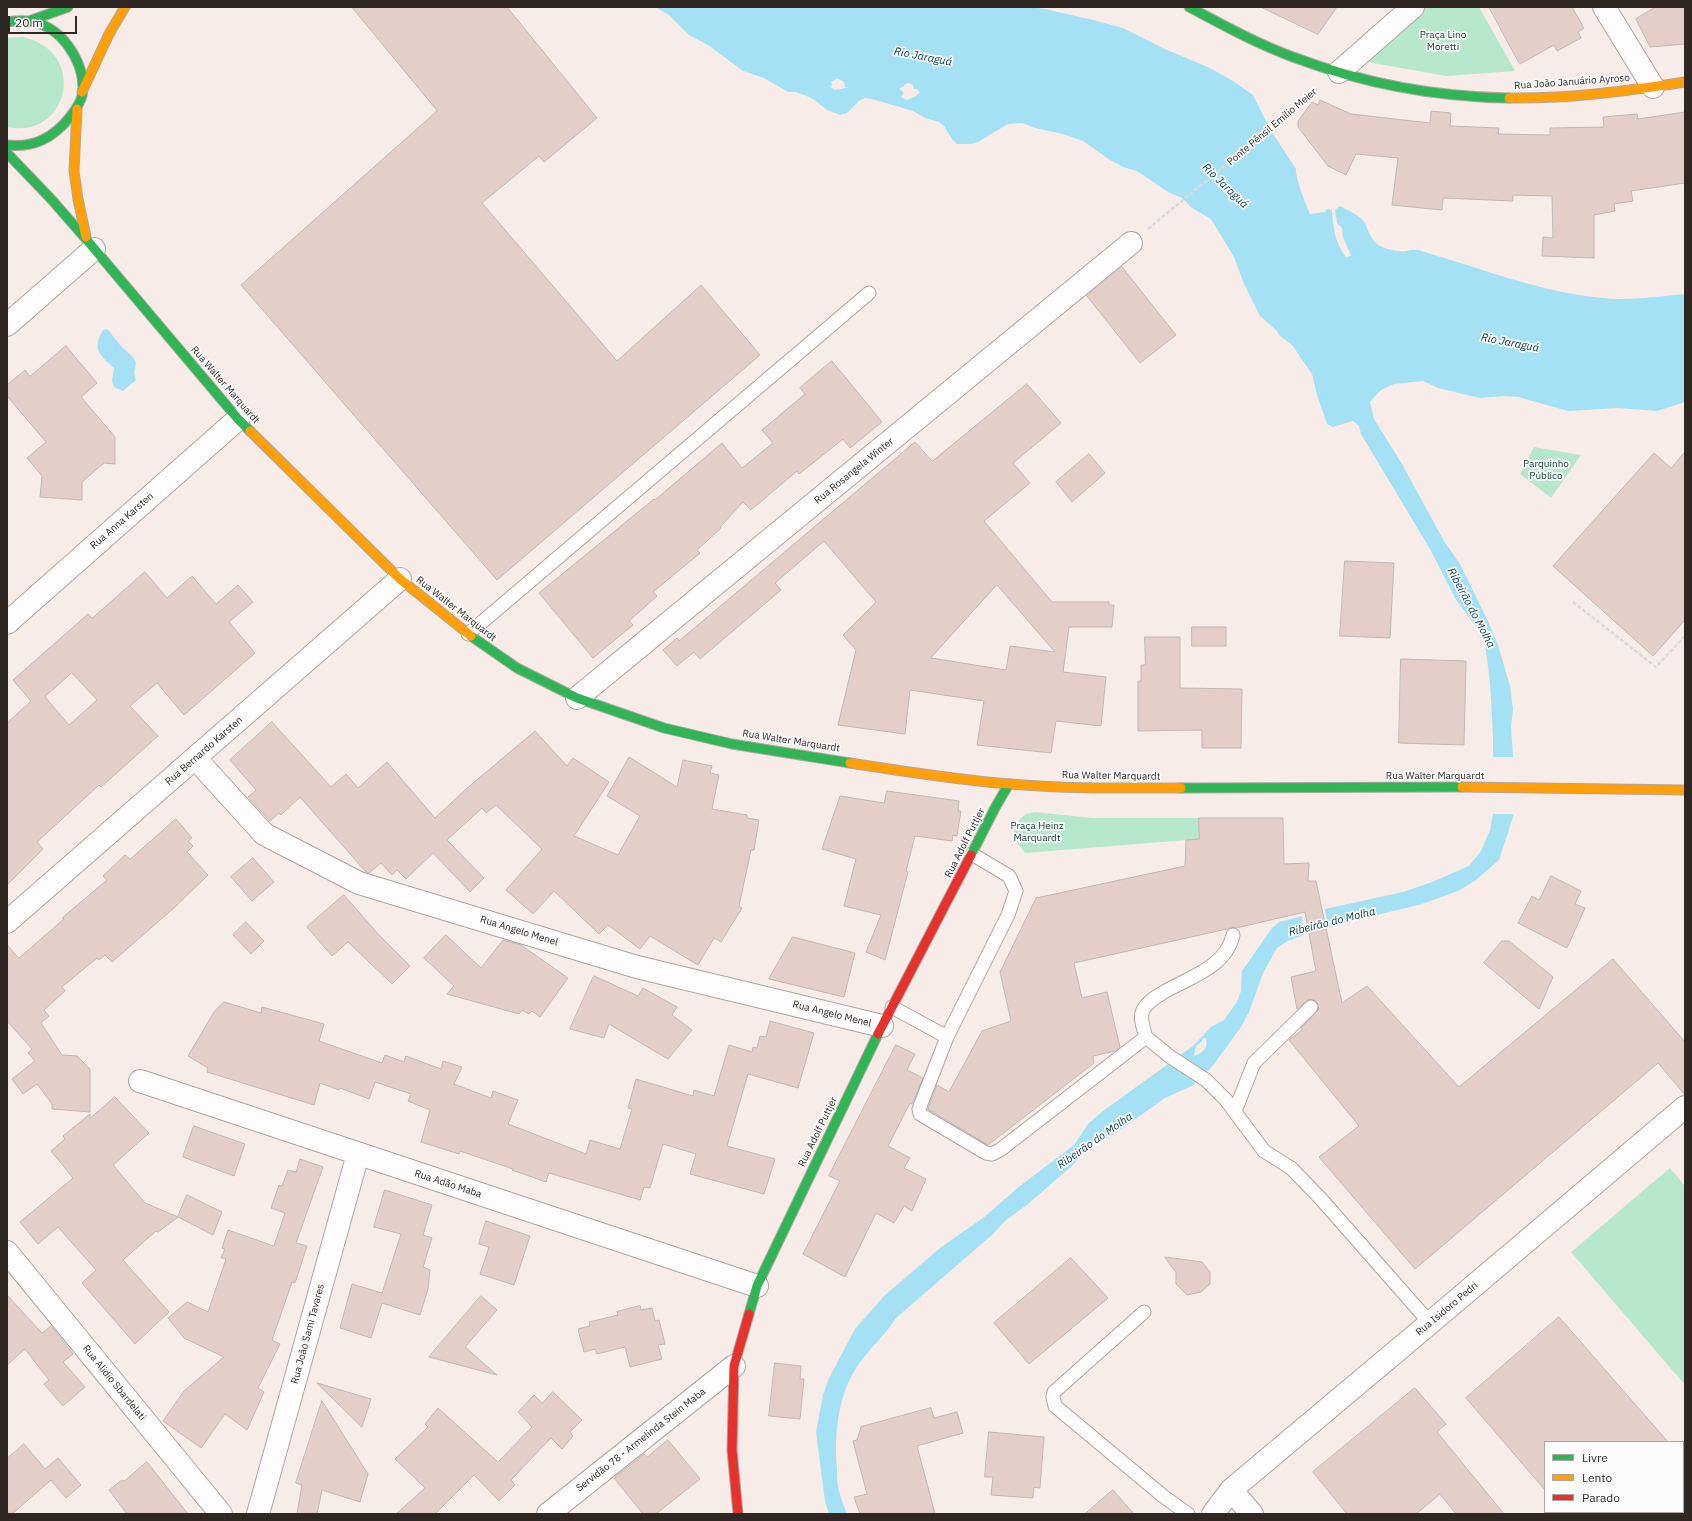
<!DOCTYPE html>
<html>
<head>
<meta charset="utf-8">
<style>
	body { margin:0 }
	#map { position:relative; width:1692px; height:1521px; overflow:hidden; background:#f8ece8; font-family:"IBM Plex Sans",sans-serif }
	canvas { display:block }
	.frame { position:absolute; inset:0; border:8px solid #302723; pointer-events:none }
	.legend { position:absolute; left:1544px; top:1441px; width:140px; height:72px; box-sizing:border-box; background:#fcfcfc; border:1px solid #aaa7a5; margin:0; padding:5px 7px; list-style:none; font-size:12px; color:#302723 }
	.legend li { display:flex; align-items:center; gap:8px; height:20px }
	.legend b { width:20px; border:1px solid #aaa7a5 }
	.scale { position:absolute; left:8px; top:16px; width:69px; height:18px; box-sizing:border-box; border:2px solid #302723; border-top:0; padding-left:5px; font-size:12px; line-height:14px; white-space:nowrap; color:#302723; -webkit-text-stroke:3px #fcfcfc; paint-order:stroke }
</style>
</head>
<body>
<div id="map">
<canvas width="1692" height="1521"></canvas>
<div class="frame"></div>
<ul class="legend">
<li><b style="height:5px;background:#30b455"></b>Livre</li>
<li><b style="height:5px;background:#ff9f0a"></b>Lento</li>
<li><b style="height:5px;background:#e5322d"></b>Parado</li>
</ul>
<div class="scale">20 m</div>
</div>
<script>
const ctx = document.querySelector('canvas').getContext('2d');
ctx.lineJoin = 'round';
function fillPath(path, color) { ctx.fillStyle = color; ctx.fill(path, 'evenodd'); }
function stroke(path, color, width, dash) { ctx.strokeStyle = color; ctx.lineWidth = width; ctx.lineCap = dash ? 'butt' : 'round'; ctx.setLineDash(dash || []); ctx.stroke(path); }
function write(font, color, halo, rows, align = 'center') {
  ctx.font = font + ' "IBM Plex Sans",sans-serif'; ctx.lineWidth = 3.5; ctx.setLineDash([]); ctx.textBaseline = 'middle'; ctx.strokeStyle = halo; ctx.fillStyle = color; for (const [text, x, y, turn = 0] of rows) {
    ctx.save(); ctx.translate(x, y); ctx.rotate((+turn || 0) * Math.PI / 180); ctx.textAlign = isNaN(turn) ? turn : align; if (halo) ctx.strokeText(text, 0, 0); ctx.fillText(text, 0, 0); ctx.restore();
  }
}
const green = new Path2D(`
	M 1420,7 L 1479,7 L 1515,71 L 1446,76 L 1362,61 Z
	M 23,37 C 89,52 69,140 7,127 L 7,38 Z
	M 1534,447 L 1581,455 L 1551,498 L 1520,474 Z
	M 1035,812 L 1092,818 L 1199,818 L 1199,839 L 1025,853 L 1015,840 L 1014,831 L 1020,819 L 1026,814 Z
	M 1670,1168 L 1685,1186 L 1685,1385 L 1571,1252 Z`);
const water = new Path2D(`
	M 655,7 L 1029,7 L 1045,9 L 1093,20 L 1123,28 L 1165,49 L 1210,68 L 1233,81 L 1253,95 L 1270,129 L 1296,169 C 1295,177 1306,205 1310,214 L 1325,212 L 1327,209 L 1332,210 C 1333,227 1335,243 1346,257 L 1351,256 L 1343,237 L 1342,228 L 1337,223 L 1335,210 L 1340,206 C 1349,211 1360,215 1365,223 C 1368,230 1371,239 1377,244 C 1383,249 1399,252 1406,251 C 1412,250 1415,249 1421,251 C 1436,256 1452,260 1467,265 C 1516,281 1566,297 1618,299 C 1640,299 1663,296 1685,294 L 1685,402 L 1657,411 L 1618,408 L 1568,411 L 1518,397 L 1503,396 L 1480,398 L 1438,388 L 1423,381 L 1394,384 L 1381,390 L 1370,402 L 1374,419 L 1402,464 L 1444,541 L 1460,564 L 1487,619 L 1498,645 L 1510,686 L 1513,709 L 1511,727 L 1513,756 L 1514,814 L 1499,860 L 1476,880 L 1458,891 L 1422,904 L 1328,927 L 1325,909 L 1403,892 L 1432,882 L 1469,866 L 1481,851 L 1490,830 L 1493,814 L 1493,735 L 1490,682 L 1485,644 L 1481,634 L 1455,598 L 1430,549 L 1361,434 L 1359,426 L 1353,421 L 1333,427 L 1327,424 L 1317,395 L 1312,374 L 1292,345 L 1280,336 L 1276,330 L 1260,316 L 1244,284 L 1234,257 L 1211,219 L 1192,208 L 1182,198 L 1168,192 L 1137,171 L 1123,167 L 1110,160 L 1083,141 L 1063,134 L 1035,128 L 1022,123 L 1008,124 L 978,142 L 971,144 L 957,144 L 952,139 L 944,126 L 939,122 L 925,118 L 913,111 L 872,99 L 865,98 L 859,101 L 847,113 L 840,115 L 827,110 L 816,101 L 809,97 L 796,92 L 788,92 L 764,78 L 743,71 L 708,45 L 689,35 L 669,15 ZM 837,78 L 844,82 L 845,87 L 850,87 L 835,90 L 830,87 L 832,85 L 831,82 ZM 909,83 L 913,85 L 914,89 L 917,89 L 920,92 L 916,96 L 907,100 L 901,97 L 904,93 L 899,89 L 904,86 L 905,84 Z
	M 107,329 L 109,331 L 120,345 L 134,358 L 136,363 L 134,373 L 136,380 L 123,391 L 114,387 L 112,381 L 114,368 C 99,355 92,348 103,330 Z
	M 1302,916 L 1304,935 L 1288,941 L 1277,948 L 1263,973 L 1249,1012 L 1241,1027 L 1211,1068 L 1192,1086 L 1165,1098 L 1110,1137 L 1093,1142 L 1073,1165 L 1028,1204 L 1005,1221 L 992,1235 L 896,1318 C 886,1334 872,1346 861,1361 C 838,1391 834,1433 837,1469 C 837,1476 837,1484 839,1491 C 841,1499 844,1506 847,1514 L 829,1514 L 825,1501 L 816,1432 L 823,1395 L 829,1378 L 855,1329 L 884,1296 L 940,1248 L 983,1218 L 1020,1186 L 1074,1145 L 1088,1124 L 1103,1111 L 1193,1046 L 1211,1027 L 1224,1020 L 1237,1002 L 1241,991 L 1242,971 L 1272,928 L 1279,922 ZM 1203,1038 L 1206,1038 C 1208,1049 1204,1051 1195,1056 L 1194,1055 L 1196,1046 L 1202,1041 Z`);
const pier = new Path2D(`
	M 1491,757 L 1515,757 L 1516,814 L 1491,814 Z`);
const stream = new Path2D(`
	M 1295,931 L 1336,922`);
const building = new Path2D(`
	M 352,7 L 507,7 L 597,118 L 544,162 L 539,156 L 482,203 L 617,361 L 701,285 L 760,355 L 497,580 L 241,285 L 437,111 Z
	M 1261,7 L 1337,7 L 1318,34 Z
	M 1489,7 L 1572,7 L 1584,28 L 1578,32 L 1581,38 L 1557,51 L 1554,45 L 1520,64 Z
	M 1656,7 L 1685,7 L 1685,44 L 1650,47 L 1636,19 Z
	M 1320,100 L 1351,114 L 1430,123 L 1431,111 L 1451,113 L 1450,126 L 1499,128 L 1498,134 L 1550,135 L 1550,128 L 1604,127 L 1603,117 L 1637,114 L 1638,119 L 1685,112 L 1685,183 L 1631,191 L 1633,201 L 1614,204 L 1615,211 L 1594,215 L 1594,258 L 1542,256 L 1543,237 L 1553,238 L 1552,196 L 1513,195 L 1513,201 L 1443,198 L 1442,210 L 1392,205 L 1398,158 L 1356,154 L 1346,175 L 1328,166 L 1298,127 L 1298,121 L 1312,102 L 1318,105 Z
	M 1122,267 L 1176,335 L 1140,363 L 1087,296 Z
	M 66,346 L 97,383 L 81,397 L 115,437 L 115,464 L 104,463 L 82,482 L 82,500 L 40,497 L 42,476 L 27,458 L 46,442 L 7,396 L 7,385 L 25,370 L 30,376 Z
	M 832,361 L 882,422 L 850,448 L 843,439 L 799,474 L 797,471 L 751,510 L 743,502 L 721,526 L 720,529 L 697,550 L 700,553 L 653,592 L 657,596 L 629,621 L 633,625 L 593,658 L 539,593 L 654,499 L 655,500 L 722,443 L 742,468 L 773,443 L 762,430 L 805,394 L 800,388 Z
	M 1027,384 L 1061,423 L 1013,463 L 1030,483 L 984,521 L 1052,602 L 1109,602 L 1109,605 L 1114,605 L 1112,627 L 1069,627 L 1063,672 L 1106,677 L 1101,726 L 1056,721 L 1051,753 L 977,745 L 984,701 L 910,690 L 905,734 L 838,725 L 856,650 L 843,635 L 876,602 L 824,541 L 775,583 L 781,590 L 700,659 L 694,652 L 677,666 L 663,650 L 677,638 L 679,641 L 915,442 L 932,461 ZM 997,585 L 1055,652 L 1010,646 L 1006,670 L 931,658 Z
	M 1685,452 L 1685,620 L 1653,656 L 1553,566 L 1654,453 L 1671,468 Z
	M 1089,454 L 1105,473 L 1072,502 L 1056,482 Z
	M 1345,561 L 1394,563 L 1390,638 L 1340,636 Z
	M 145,572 L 167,598 L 192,576 L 216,604 L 238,585 L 253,602 L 229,622 L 255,653 L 184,715 L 157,683 L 130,706 L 158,736 L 101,787 L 99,785 L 37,842 L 43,849 L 7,885 L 7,723 L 31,701 L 13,680 L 88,614 L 92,618 ZM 72,673 L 97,700 L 69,725 L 45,697 Z
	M 1192,627 L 1226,627 L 1226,646 L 1192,646 Z
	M 1145,637 L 1180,637 L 1180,688 L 1242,689 L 1241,748 L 1202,748 L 1202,730 L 1138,731 L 1138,681 L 1141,681 L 1141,665 L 1145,665 Z
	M 1401,659 L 1466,661 L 1464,745 L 1399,743 Z
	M 272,722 L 331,787 L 346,774 L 358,788 L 387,762 L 435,818 L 466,789 L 535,731 L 567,766 L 573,758 L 609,782 L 574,836 L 618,855 L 640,816 L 607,796 L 629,757 L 677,787 L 683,760 L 712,766 L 710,773 L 719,775 L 712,809 L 747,815 L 747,818 L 759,820 L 754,850 L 751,850 L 739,906 L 742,908 L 721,942 L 714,938 L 698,965 L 650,936 L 640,949 L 608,925 L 599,934 L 554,891 L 533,914 L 506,890 L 542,849 L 496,805 L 486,813 L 482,808 L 447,840 L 484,878 L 470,892 L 433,853 L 406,879 L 397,870 L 392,875 L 381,863 L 369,873 L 366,872 L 300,797 L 281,815 L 279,813 L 270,821 L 248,797 L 256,790 L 230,760 Z
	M 887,791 L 959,801 L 958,811 L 961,811 L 957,836 L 953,835 L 952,841 L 915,836 L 906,871 L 908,872 L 885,960 L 866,952 L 881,915 L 844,906 L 856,859 L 822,849 L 840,796 L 884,803 Z
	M 1199,818 L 1283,818 L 1284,864 L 1309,863 L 1308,881 L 1316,881 L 1342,1003 L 1367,986 L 1459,1087 L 1613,959 L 1685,1042 L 1685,1095 L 1658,1063 L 1415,1269 L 1319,1157 L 1359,1126 L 1289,1040 L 1302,1030 L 1301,1028 L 1319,1009 L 1316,1001 L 1309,999 L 1297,1009 L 1291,977 L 1316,971 L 1305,912 L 1236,928 L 1231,927 L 1227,929 L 1074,963 L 1082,998 L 1107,992 L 1120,1047 L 1115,1051 L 1093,1056 L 1094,1063 L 988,1145 L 928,1109 L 937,1085 L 949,1092 L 982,1031 L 1011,1021 L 1000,972 L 1036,898 L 1185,866 L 1186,840 L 1199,839 Z
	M 176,819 L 192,838 L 188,841 L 193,846 L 187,852 L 208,875 L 175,907 L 112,962 L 105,955 L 99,960 L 97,958 L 62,987 L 65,991 L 44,1010 L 49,1016 L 41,1023 L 62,1055 L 77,1056 L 90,1069 L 90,1112 L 52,1109 L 52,1104 L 37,1084 L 23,1094 L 12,1079 L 35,1061 L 28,1053 L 32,1049 L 7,1021 L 7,945 L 19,958 L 64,919 L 62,918 L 107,880 L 103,876 L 125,855 L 130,859 Z
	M 253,858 L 274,882 L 252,901 L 231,877 Z
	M 1551,876 L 1581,891 L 1575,904 L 1585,908 L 1567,948 L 1518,923 L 1532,896 L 1539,900 Z
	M 344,895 L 379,935 L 410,966 L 392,984 L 348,942 L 332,956 L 307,927 Z
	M 246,922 L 264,941 L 251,954 L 233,935 Z
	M 446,935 L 481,968 L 503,940 L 521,945 L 568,978 L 540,1017 L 532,1011 L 529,1014 L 522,1010 L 519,1014 L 447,994 L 454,986 L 424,958 Z
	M 793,937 L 855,953 L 844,997 L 769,979 Z
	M 1502,941 L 1509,941 L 1553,977 L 1539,1009 L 1484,963 Z
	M 594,976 L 638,996 L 643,988 L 677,1007 L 672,1015 L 692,1030 L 668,1059 L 609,1024 L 604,1038 L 570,1029 Z
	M 224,1002 L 261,1013 L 262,1007 L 324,1024 L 319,1041 L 382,1063 L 385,1055 L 404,1062 L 406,1056 L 441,1069 L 443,1061 L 462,1067 L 454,1084 L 491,1098 L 493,1091 L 518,1100 L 508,1124 L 586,1154 L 590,1140 L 620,1149 L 632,1109 L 628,1108 L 636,1079 L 693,1096 L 694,1090 L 714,1096 L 729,1045 L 752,1052 L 753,1047 L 757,1048 L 760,1036 L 766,1037 L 770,1021 L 814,1033 L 798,1088 L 748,1074 L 727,1146 L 775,1159 L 764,1194 L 690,1174 L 696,1154 L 663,1144 L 650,1188 L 644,1187 L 640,1200 L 549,1173 L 546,1182 L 512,1170 L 513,1169 L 460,1151 L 459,1154 L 421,1142 L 430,1110 L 408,1101 L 411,1094 L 375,1082 L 369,1099 L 340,1088 L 339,1090 L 320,1083 L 314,1105 L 207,1072 L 208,1068 L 188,1056 L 214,1012 Z
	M 896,1045 L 915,1054 L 907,1070 L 923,1078 L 912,1104 L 910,1103 L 888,1146 L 910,1158 L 904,1168 L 926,1179 L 912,1211 L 904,1206 L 894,1223 L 876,1213 L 845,1277 L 803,1254 L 840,1181 L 829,1176 Z
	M 115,1097 L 149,1133 L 113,1165 L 145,1203 L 178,1217 L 158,1232 L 156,1231 L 123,1260 L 169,1312 L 135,1344 L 82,1283 L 96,1270 L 58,1227 L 38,1244 L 20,1222 L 73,1178 L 51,1151 L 65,1139 L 63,1136 L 90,1114 L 90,1118 Z
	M 194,1126 L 245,1144 L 234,1176 L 183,1157 Z
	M 300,1159 L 323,1167 L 296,1243 L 307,1246 L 295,1283 L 292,1282 L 272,1340 L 280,1344 L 258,1388 L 264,1392 L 247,1430 L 225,1414 L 201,1448 L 163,1421 L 184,1391 L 224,1357 L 184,1338 L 168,1318 L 187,1302 L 208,1312 L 226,1259 L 221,1258 L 225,1249 L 222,1248 L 228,1230 L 274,1246 L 285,1213 L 271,1208 L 279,1185 L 282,1186 L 288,1170 L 296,1172 Z
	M 385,1190 L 432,1205 L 423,1235 L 432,1238 L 423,1267 L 430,1270 L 428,1289 L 420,1315 L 382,1303 L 371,1338 L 340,1328 L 352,1284 L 382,1293 L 401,1234 L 374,1227 Z
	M 187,1195 L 222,1212 L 213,1235 L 178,1217 Z
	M 486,1221 L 530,1236 L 514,1285 L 480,1274 L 489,1247 L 479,1244 Z
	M 1165,1257 L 1202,1262 L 1210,1272 L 1210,1284 L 1201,1292 L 1187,1295 L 1176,1284 L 1176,1273 Z
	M 1071,1258 L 1108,1298 L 1029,1364 L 994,1323 Z
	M 7,1295 L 42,1333 L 51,1326 L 73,1354 L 63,1362 L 85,1387 L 63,1406 L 44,1384 L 49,1380 L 25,1349 L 7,1365 Z
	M 481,1296 L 497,1310 L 465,1347 L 497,1375 L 429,1357 Z
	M 640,1306 L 641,1310 L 652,1308 L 655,1321 L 659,1320 L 665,1344 L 658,1345 L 662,1359 L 630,1367 L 625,1347 L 597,1354 L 595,1349 L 584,1352 L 578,1329 L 590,1326 L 589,1322 L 618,1315 L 617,1312 Z
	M 1559,1317 L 1668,1442 L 1545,1442 L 1545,1490 L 1466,1398 Z
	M 775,1363 L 801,1366 L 800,1379 L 804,1379 L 800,1419 L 769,1416 Z
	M 317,1383 L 371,1399 L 362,1427 Z
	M 1415,1388 L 1446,1424 L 1437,1432 L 1504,1514 L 1456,1514 L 1440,1494 L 1416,1514 L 1347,1514 L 1313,1472 Z
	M 553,1392 L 582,1420 L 570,1432 L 573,1436 L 562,1449 L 551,1438 L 511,1480 L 515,1485 L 499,1501 L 474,1475 L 435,1514 L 396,1514 L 425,1488 L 395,1459 L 428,1427 L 425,1424 L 438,1408 L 498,1462 L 532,1427 L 518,1412 L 534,1395 L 542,1403 Z
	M 322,1401 L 368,1474 L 360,1502 L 322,1490 L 317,1514 L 297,1514 L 302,1485 L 296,1483 Z
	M 931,1408 L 934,1418 L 957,1412 L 963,1433 L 917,1446 L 935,1514 L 860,1514 L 854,1497 L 867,1494 L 853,1441 L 857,1440 L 861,1427 Z
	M 989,1432 L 1044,1437 L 1040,1488 L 1034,1487 L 1033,1498 L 991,1495 L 993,1477 L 985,1477 Z
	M 668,1440 L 700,1479 L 656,1514 L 643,1514 L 614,1478 L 644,1454 L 647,1457 Z
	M 24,1444 L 45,1469 L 58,1458 L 81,1485 L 66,1498 L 51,1480 L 12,1514 L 7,1514 L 7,1459 Z
	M 147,1462 L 188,1514 L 127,1514 L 109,1490 L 122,1480 L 124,1481 Z
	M 1113,1490 L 1134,1514 L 1085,1514 Z`);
const path = new Path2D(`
	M 1148,229 L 1317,89
	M 1573,602 L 1656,667 L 1685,636`);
const lane = new Path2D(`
	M 468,634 L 869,293
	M 892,1007 L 947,1037 L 919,1109 L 920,1114 L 986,1153 L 992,1154 L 1000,1150 L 1146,1037 L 1169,1056 L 1206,1080 L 1226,1100 L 1264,1151 L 1291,1168 L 1321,1199 L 1430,1323
	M 947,1037 L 1008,915 L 1016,891 L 1009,876 L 972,854
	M 1146,1037 C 1144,1030 1139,1018 1143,1010 C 1148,1001 1156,997 1164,992 C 1190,977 1226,967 1233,935
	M 1235,1111 L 1254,1063 L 1311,1007
	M 1144,1312 L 1054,1392 L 1053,1397 L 1055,1406 L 1163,1496 L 1188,1514`);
const street = new Path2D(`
	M 1604,7 L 1653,87
	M 1339,72 L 1413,7
	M 7,325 L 94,249
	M 7,623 L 238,419
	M 577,698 L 1131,243
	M 196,759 L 264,834 L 359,883 L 637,967 L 882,1026
	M 7,922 L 400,579
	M 140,1081 L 757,1286
	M 7,1252 L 221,1514
	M 1231,1490 L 1252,1514
	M 258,1514 L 358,1154
	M 548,1514 L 734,1366
	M 1213,1514 L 1231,1490 L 1430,1323 L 1685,1107`);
const fast = new Path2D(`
	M 1189,7 C 1223,25 1257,44 1293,57 C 1362,83 1436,97 1509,98
	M 29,21 L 68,7
	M 7,22 C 19,20 32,20 43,25 C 68,36 87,69 82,96 C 80,104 75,110 70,117 C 53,138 34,148 7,145
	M 7,153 L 52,200 L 86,239 L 238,419 L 250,431
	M 471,636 L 517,668 L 577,698 L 664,728 L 732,744 L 850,763
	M 1181,788 L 1462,787
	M 971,855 L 996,806 L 1009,784
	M 749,1314 L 757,1286 L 878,1034`);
const slow = new Path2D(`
	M 82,92 L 109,34 L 125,7
	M 1509,98 C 1568,99 1627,91 1685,82
	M 77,109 L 74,171 L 78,199 L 86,237
	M 250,431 L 400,579 L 471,636
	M 850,763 C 903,771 956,780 1010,784 C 1067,789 1124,788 1181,788
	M 1462,787 L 1685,790`);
const jam = new Path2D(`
	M 878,1034 L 971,855
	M 738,1514 L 732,1450 L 734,1366 L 749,1314`);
const parkNames = [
	["Praça Lino",1443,35],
	["Moretti",1443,47],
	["Parquinho",1546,464],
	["Público",1546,476],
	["Praça Heinz",1037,826],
	["Marquardt",1037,838]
];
const streetNames = [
	["Rua João Januário Ayroso",1572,82,-4],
	["Ponte Pênsil Emílio Meier",1272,127,-40],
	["Rua Walter Marquardt",225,385,49],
	["Rua Rosangela Winter",854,471,-39],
	["Rua Anna Karsten",122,521,-41],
	["Rua Walter Marquardt",456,609,38],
	["Rua Walter Marquardt",791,741,9],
	["Rua Bernardo Karsten",204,751,-41],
	["Rua Walter Marquardt",1111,776,1],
	["Rua Walter Marquardt",1435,776],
	["Rua Adolf Puttjer",965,843,-63],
	["Rua Angelo Menel",519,931,17],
	["Rua Angelo Menel",832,1014,14],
	["Rua Adolf Puttjer",818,1132,-64],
	["Rua Adão Maba",448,1184,18],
	["Rua Isidoro Pedri",1447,1309,-40],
	["Rua João Sami Tavares",308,1334,-75],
	["Rua Alidio Sbardelati",114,1383,51],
	["Servidão 78 - Armelinda Stein Maba",641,1440,-38]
];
const waterNames = [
	["Rio Jaraguá",923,57,11],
	["Rio Jaraguá",1225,186,44],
	["Rio Jaraguá",1510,343,11],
	["Ribeirão do Molha",1471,608,62],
	["Ribeirão do Molha",1332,922,-14],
	["Ribeirão do Molha",1095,1141,-35]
];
fillPath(green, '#b7e8cc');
fillPath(water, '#a5e1f5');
fillPath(pier, '#f8ece8');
stroke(stream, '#a5e1f5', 7);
fillPath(building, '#e4cfc8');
stroke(building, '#c1b7b3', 1);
stroke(lane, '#afa6a2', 15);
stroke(street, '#afa6a2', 24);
stroke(fast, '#afa6a2', 11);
stroke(slow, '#afa6a2', 11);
stroke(jam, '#afa6a2', 11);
stroke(path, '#ddd9d8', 2.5, [4, 2]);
stroke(lane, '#fefcfc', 13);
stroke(street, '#fefcfc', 22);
stroke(fast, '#30b455', 9);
stroke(slow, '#ff9f0a', 9);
stroke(jam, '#e5322d', 9);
write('10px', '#12402d', '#fcfcfc', parkNames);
write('10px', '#302723', '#fcfcfc', streetNames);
write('italic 11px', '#033d4d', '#fcfcfc', waterNames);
</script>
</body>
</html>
